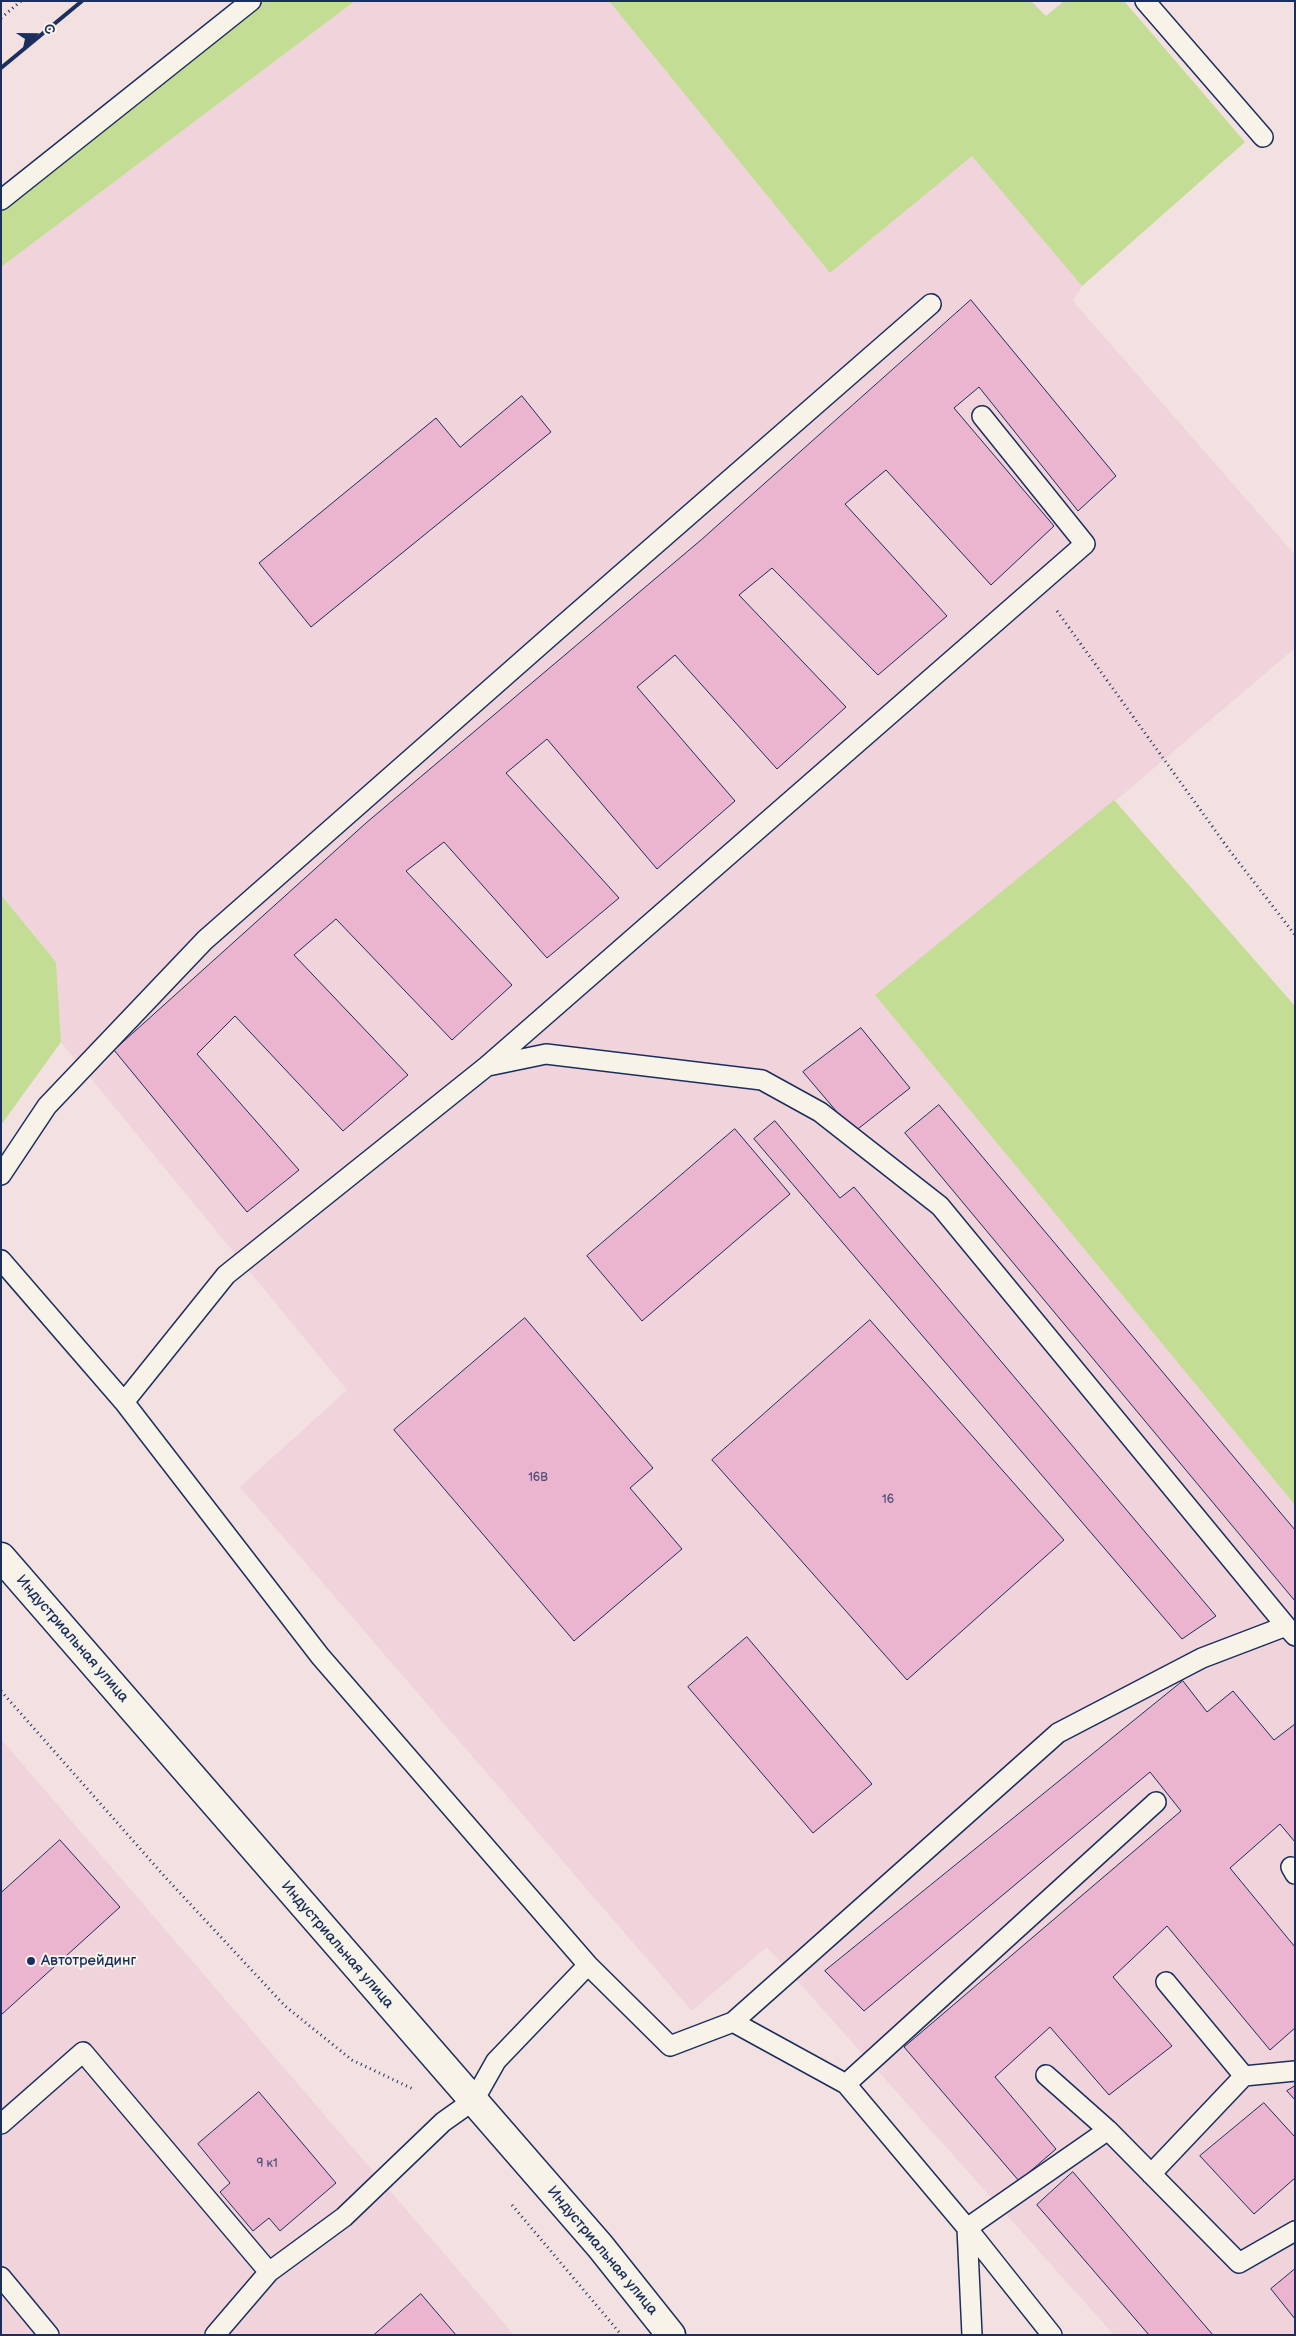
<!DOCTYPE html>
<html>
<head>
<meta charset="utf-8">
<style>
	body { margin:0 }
	#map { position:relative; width:1296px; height:2336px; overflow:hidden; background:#f3e0e0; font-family:"Balsamiq Sans",sans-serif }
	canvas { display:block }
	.frame { position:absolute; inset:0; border:2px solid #1b2f5e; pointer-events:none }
	.north { position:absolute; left:10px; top:10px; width:50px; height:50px; -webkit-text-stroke:4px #f7f3e8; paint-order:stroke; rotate:68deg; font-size:14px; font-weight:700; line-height:20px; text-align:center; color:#1b2f5e }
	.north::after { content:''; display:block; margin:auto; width:18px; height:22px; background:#1b2f5e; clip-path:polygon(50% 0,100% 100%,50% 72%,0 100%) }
</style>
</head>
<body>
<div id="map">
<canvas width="1296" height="2336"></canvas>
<div class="frame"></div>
<div class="north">С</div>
</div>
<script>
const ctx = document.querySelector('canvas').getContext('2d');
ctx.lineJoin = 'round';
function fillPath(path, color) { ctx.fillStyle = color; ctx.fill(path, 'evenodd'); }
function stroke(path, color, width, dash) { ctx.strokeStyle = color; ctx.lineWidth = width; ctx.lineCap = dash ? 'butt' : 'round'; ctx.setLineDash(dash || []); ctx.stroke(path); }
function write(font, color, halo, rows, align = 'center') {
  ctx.font = font + ' "Balsamiq Sans",sans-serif'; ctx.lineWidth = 4; ctx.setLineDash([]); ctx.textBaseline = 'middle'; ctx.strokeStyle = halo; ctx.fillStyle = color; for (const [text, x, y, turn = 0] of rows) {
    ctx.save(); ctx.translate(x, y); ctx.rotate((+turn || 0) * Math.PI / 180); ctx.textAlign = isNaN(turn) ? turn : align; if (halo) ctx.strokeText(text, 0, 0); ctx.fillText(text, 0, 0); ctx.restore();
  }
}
const built = new Path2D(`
	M 355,1 L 609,1 L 830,273 L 972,155 L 1082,286 L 1073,301 L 1295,555 L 1295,648 L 1133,786 L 875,995 L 1295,1505 L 1295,2335 L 1114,2335 L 767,1947 L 692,2011 L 240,1487 L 347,1390 L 61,1042 L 56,962 L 1,895 L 1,267 Z
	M 1,1739 L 514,2335 L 1,2335 Z`);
const green = new Path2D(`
	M 257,1 L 355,1 L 1,267 L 1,207 Z
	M 609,1 L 1031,1 L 1046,16 L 1064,1 L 1124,1 L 1245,142 L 1082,286 L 972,156 L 830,273 Z
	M 1114,800 L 1295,1006 L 1295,1505 L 875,995 Z
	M 1,895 L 56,962 L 61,1042 L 1,1125 Z`);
const building = new Path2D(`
	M 971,300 L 1116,476 L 1078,511 L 979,387 L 954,408 L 1054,526 L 991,585 L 886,470 L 845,504 L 947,616 L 878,675 L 772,568 L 739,595 L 846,707 L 777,769 L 675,655 L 637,687 L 735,801 L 657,869 L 547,739 L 506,773 L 619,898 L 547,958 L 444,842 L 406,871 L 512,985 L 452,1040 L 336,919 L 294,955 L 408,1075 L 343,1131 L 235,1016 L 197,1054 L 299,1170 L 247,1212 L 114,1050 L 366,823 L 701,540 Z
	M 522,396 L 551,432 L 311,627 L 259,563 L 436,418 L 460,447 Z
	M 861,1028 L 910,1088 L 854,1132 L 803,1072 Z
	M 939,1105 L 1295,1530 L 1295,1601 L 905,1133 Z
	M 775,1121 L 840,1198 L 854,1187 L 1216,1616 L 1182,1639 L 754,1139 Z
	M 735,1129 L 790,1194 L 642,1321 L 587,1256 Z
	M 525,1318 L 653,1468 L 630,1488 L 682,1549 L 574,1641 L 394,1430 Z
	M 870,1320 L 1064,1540 L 907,1680 L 712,1460 Z
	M 747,1637 L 872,1784 L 813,1833 L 688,1687 Z
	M 1183,1681 L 1207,1712 L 1233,1691 L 1274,1740 L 1295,1724 L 1295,1842 L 1280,1824 L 1230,1868 L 1295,1947 L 1295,2028 L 1270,2050 L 1167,1926 L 1113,1977 L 1172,2046 L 1109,2095 L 1050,2027 L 995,2077 L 1056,2149 L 1019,2181 L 904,2047 L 1181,1811 L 1150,1772 L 864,2011 L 825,1971 Z
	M 60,1840 L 120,1907 L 1,2015 L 1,1893 Z
	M 1295,2086 L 1295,2100 L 1287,2091 Z
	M 259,2092 L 336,2183 L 280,2231 L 269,2218 L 253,2231 L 220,2192 L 230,2183 L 198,2144 Z
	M 1264,2103 L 1295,2137 L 1295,2178 L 1254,2214 L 1200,2156 Z
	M 1073,2172 L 1213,2335 L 1149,2335 L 1037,2205 Z
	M 1295,2269 L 1295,2319 L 1271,2289 Z
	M 421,2294 L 456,2335 L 374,2335 Z`);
const path = new Path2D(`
	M 1,18 L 21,1
	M 1057,611 L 1230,851 L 1295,935
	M 1,1691 L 166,1878 L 285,2006 L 352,2060 L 413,2089
	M 512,2205 L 619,2332`);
const lane = new Path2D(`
	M 1145,1 L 1263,137
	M 1,200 L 251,1
	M 488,1066 L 546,1054 L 762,1080 L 820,1112 L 940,1206 L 1286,1626
	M 1,1175 L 47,1106 L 205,940 L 555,632 L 931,304
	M 1,1260 L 124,1402 L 320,1656 L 588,1965 L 496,2061 L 474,2100 L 443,2122 L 344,2217 L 269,2272 L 215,2335
	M 124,1402 L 226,1275 L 487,1066 L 1085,544 L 982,416
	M 1291,1867 L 1295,1874
	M 588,1965 L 670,2046 L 733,2022 L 1058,1733 L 1202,1658 L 1286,1626 L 1295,1636
	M 1166,1982 L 1244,2076
	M 733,2022 L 846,2084 L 967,2228 L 972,2335
	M 1046,2075 L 1108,2130
	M 846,2084 L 1156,1802
	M 1,2124 L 83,2052 L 269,2272
	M 1151,2174 L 1244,2076 L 1295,2071
	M 1,2277 L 49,2335
	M 1052,2335 L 967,2228 L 1108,2130 L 1239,2263 L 1295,2231`);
const street = new Path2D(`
	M 1,1557 L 600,2246 L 671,2335`);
const rail = new Path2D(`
	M 1,68 L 82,1`);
const markers = [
	[31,1961,5,"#1b2f5e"]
];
const numberNames = [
	["16В",538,1478],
	["16",888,1500],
	["9 к1",267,2164]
];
const streetNames = [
	["Индустриальная улица",72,1639,49],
	["Индустриальная улица",337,1945,49],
	["Индустриальная улица",602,2251,50]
];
const poiNames = [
	["Автотрейдинг",41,1961]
];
fillPath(built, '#f1d3db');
fillPath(green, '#c3dd94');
fillPath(building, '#ebb5cf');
stroke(building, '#1b2f5e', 1);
stroke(lane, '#1b2f5e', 22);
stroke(street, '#1b2f5e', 31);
stroke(path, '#1b2f5e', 3, [1, 4]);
stroke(lane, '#f7f3e8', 19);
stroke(street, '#f7f3e8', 28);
stroke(rail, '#1b2f5e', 4);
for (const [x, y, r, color] of markers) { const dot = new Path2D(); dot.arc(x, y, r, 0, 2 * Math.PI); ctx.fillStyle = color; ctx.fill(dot); stroke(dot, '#f7f3e8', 2); }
write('12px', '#4f507a', null, numberNames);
write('15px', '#1b2f5e', '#f7f3e8', streetNames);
write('15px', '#1b2f5e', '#f7f3e8', poiNames, 'left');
</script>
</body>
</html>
